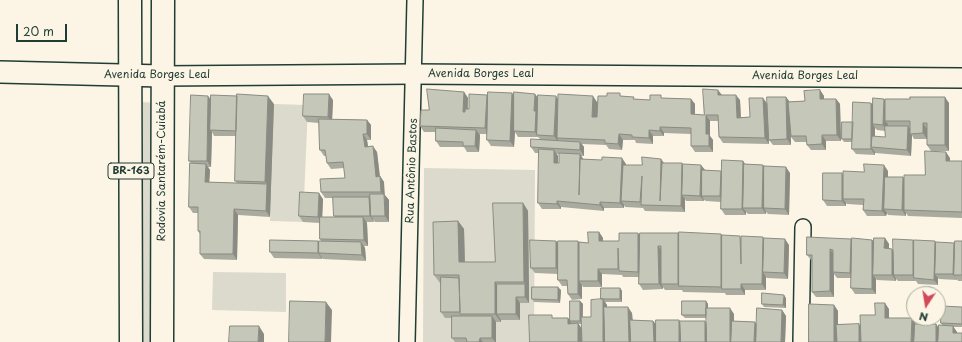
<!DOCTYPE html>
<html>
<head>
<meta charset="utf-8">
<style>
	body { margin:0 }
	#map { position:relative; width:962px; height:342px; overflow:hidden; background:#fcf5e5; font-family:"Playpen Sans",sans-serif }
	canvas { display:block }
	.north { position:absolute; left:906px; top:286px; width:40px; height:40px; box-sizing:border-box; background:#fcf5e5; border:1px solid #a4ab9e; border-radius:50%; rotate:192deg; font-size:11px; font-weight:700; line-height:16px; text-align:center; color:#1f3d34 }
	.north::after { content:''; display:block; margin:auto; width:14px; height:18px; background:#d1495b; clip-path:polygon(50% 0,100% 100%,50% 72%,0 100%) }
	.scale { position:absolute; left:16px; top:24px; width:51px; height:18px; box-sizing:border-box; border:2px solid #1f3d34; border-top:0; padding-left:5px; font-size:12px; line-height:14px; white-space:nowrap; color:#1f3d34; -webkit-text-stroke:3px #fcf5e5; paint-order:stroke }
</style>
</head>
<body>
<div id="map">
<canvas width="962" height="342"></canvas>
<div class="north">N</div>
<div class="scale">20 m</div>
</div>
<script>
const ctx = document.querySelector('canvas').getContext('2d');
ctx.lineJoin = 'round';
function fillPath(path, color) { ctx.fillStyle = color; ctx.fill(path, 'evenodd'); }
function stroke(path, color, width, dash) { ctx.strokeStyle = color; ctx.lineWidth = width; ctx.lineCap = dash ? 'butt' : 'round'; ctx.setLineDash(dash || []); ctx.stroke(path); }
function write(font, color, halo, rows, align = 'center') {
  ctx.font = font + ' "Playpen Sans",sans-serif'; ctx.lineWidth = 4; ctx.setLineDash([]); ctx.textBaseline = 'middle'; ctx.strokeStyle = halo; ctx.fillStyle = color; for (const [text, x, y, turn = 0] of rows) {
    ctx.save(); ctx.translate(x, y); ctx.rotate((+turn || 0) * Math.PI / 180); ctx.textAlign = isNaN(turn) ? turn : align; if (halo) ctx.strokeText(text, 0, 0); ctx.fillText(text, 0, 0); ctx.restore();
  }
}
const green = new Path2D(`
	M 143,102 L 155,103 L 154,342 L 142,342 Z
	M 274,104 L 308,105 L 303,222 L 270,221 Z
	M 424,168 L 535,170 L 534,342 L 423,342 Z
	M 213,272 L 286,273 L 286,312 L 212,310 Z`);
const minor = new Path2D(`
	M 407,342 L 415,0
	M 801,342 L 803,227`);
const tertiary = new Path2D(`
	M 162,76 L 414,74 L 962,78`);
const secondary = new Path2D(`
	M 0,72 L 162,76`);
const trunk = new Path2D(`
	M 130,0 L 131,342
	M 162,342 L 163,0`);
const wall = new Path2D(`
	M 820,90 L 824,96 L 824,99 L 836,99 L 840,104 L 841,141 L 826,141 L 826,150 L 811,150 L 807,145 L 807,142 L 795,142 L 791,137 L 791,145 L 773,145 L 769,140 L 768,136 L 769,144 L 723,143 L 719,137 L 718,121 L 710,121 L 710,136 L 713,140 L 713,152 L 695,152 L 691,146 L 691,134 L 664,133 L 664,136 L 653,136 L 653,144 L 636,143 L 635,140 L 623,140 L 622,150 L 609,149 L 606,145 L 582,144 L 584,147 L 584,156 L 581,156 L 583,159 L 626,164 L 626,165 L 642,165 L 661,159 L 664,163 L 682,163 L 683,165 L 705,170 L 722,172 L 743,161 L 745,164 L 763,165 L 764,166 L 790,173 L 789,215 L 768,214 L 766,212 L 766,214 L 748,214 L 746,212 L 746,215 L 725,215 L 721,209 L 721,202 L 706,201 L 704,200 L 704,201 L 686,201 L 685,199 L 685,212 L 645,211 L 643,208 L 625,207 L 624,205 L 624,208 L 604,208 L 604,211 L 561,207 L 561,209 L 542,209 L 538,203 L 539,153 L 535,153 L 531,147 L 540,139 L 538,137 L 518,137 L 515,132 L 514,147 L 491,146 L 487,140 L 487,134 L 479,134 L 480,135 L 479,152 L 467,152 L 464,147 L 440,147 L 436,141 L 436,132 L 424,132 L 420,126 L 429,110 L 464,92 L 468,98 L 468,109 L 469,109 L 487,95 L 488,96 L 512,93 L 514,97 L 597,102 L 622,96 L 635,99 L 650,100 L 663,98 L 691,99 L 695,104 L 695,115 L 704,115 L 722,95 L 740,100 L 741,117 L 750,117 L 763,98 L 767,103 L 805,101 ZM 557,154 L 559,154 L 559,163 L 558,163 L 558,156 Z
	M 210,99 L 274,104 L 270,217 L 238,215 L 237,260 L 204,259 L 200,254 L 200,234 L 198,231 L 198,213 L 193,213 L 189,207 L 191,163 L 189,161 ZM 212,132 L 214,136 L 236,136 L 235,181 L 237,183 L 209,182 L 210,170 L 208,167 L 211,167 Z
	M 884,99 L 885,100 L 949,103 L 949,151 L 931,151 L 927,145 L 927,139 L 914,139 L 912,135 L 911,156 L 875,153 L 875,152 L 875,155 L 856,154 L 852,149 L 852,142 L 844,142 L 842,139 L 853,122 L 871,103 L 873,105 ZM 875,128 L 877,130 L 885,131 L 885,137 L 875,137 Z
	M 333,100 L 332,119 L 367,120 L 371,125 L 371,140 L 367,140 L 368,147 L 377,152 L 380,176 L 384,182 L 384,194 L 389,200 L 389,222 L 375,222 L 373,219 L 374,222 L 366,222 L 367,223 L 368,246 L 364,246 L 365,248 L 366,261 L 323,259 L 322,258 L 322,259 L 274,258 L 270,252 L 319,243 L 321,241 L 320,239 L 320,223 L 303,222 L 299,216 L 323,199 L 322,217 L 335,217 L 334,216 L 333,198 L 325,198 L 321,192 L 345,178 L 344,168 L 331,169 L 327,163 L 326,156 L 324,156 L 320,150 L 319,123 L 307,122 L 303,116 Z
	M 950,158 L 950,161 L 962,161 L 962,218 L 908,216 L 906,213 L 906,216 L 888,215 L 887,213 L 886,216 L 867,216 L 863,210 L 863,205 L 847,204 L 846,203 L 846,206 L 827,206 L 823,200 L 842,173 L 843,175 L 864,172 L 888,171 L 888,177 L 903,177 L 904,179 L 925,175 Z
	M 523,203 L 528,211 L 529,303 L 520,303 L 520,320 L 501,320 L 501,322 L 496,322 L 496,342 L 455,342 L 452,338 L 452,318 L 445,318 L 441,312 L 441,283 L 440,283 L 434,275 L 458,221 L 464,229 L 465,262 L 495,262 Z
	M 599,232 L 603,238 L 603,241 L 619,241 L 640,236 L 678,233 L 679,236 L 722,236 L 741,238 L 764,239 L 789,245 L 788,279 L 767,278 L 766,277 L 766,290 L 745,290 L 745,295 L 726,295 L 725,293 L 683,292 L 682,290 L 665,290 L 663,287 L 663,289 L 643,290 L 639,284 L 639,277 L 623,277 L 622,275 L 602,274 L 602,287 L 583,287 L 582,285 L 582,299 L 572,300 L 568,294 L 567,286 L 562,286 L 558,280 L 558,274 L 535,273 L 531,268 L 556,241 L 558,244 L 579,242 L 588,243 Z
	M 885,238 L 889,244 L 889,248 L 893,250 L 914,242 L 954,243 L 955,245 L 962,241 L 962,281 L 958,281 L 957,279 L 957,280 L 939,279 L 938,278 L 938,285 L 918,284 L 916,281 L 898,281 L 896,279 L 896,281 L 877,280 L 876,279 L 876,294 L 855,294 L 851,288 L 851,278 L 837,278 L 834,274 L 834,297 L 816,297 L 812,292 L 812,261 L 811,260 L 807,255 L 852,241 L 872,240 L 874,241 Z
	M 620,288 L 622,291 L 622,302 L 605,302 L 607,305 L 607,307 L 632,313 L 633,320 L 653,321 L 656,324 L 705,321 L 707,324 L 707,318 L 685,318 L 682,315 L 706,301 L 708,304 L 708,308 L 734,314 L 734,321 L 755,322 L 757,325 L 782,310 L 786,316 L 785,342 L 582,342 L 554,318 L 568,318 L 572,324 L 570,321 L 580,301 L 583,304 L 583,317 L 591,317 L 601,300 ZM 578,324 L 582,324 L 582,329 Z
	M 561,290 L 560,303 L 534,302 L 532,299 Z
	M 786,298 L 786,308 L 764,307 L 762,304 Z
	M 834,305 L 838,311 L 838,324 L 860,325 L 875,315 L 889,309 L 889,318 L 912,318 L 915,324 L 936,324 L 939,328 L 942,325 L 941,323 L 962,307 L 962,327 L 953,327 L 957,332 L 809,342 Z`);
const shadedWall = new Path2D(`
	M 718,90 L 722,95 L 718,95 Z
	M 820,90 L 824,96 L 824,105 L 820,99 Z
	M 464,92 L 468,98 L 467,118 L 463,112 Z
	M 512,93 L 516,99 L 514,131 L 515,132 L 514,147 L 510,141 Z
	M 329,94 L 333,100 L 332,123 L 328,117 Z
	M 535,94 L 539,99 L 537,135 L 535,132 L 534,111 Z
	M 487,95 L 491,100 L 489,134 L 485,128 Z
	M 736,95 L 740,100 L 741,123 L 737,118 Z
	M 208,96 L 212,101 L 210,130 L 212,132 L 211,167 L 207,161 Z
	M 268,96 L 274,104 L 270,217 L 266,211 L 267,184 L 265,182 Z
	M 556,96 L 560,102 L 557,138 L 558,140 L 558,142 L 554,136 Z
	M 593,96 L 597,102 L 597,123 L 592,117 Z
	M 786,97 L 790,102 L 791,145 L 787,139 Z
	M 945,97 L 949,103 L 949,151 L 945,145 Z
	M 763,98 L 767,104 L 769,144 L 765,138 Z
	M 691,99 L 695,104 L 695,120 L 691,114 Z
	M 836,99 L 840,104 L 841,141 L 837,135 Z
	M 884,99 L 888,104 L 885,121 L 888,124 L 887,131 L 883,125 Z
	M 871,103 L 875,109 L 873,124 L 875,128 L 875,147 L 871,147 L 875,152 L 875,155 L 871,149 Z
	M 706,115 L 710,121 L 710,136 L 713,140 L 713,152 L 709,146 L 706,134 Z
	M 367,120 L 371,125 L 371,140 L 367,134 Z
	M 923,123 L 927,129 L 927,139 L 923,133 Z
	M 908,126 L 912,132 L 910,134 L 912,135 L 911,156 L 907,150 Z
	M 660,127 L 664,133 L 664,136 L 660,131 Z
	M 476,130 L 480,135 L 479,152 L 475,146 Z
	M 649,130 L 653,136 L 653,144 L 649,138 Z
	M 363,134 L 367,140 L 369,153 L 365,147 Z
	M 619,134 L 623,140 L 622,150 L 618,144 Z
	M 822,135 L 826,141 L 826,150 L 822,144 Z
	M 580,142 L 584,147 L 584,156 L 580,150 Z
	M 373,146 L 377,152 L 380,179 L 380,176 L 384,182 L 385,197 L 384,194 L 389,200 L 389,222 L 385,216 L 385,198 L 381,192 L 376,177 Z
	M 554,150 L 558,156 L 558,169 L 554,163 Z
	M 946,152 L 950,158 L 950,167 L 946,161 Z
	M 580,154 L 584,160 L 579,195 Z
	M 622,158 L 626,164 L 624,201 L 621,201 L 624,205 L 624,208 L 620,203 Z
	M 661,159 L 665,165 L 660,201 Z
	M 743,161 L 747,167 L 743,208 L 746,212 L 746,215 L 742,209 Z
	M 682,163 L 686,169 L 682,195 L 685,199 L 685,212 L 681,206 Z
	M 206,164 L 210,170 L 209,187 L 205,182 Z
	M 701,165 L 706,171 L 702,196 L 704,200 L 704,201 L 700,196 Z
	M 763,165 L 767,170 L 764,208 L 766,212 L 766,214 L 762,208 Z
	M 884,165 L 888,171 L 887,209 L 884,209 L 887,213 L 886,216 L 882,211 Z
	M 786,167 L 790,173 L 789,215 L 785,209 Z
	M 721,171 L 725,177 L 724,202 L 720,196 Z
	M 842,173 L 846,179 L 843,199 L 846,203 L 846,206 L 842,201 Z
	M 903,177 L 907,183 L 904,210 L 906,213 L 906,216 L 902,210 Z
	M 319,193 L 323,199 L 322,223 L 318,217 Z
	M 369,197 L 373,203 L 371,216 L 373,219 L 374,222 L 370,216 Z
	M 557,201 L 561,207 L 561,209 L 557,204 Z
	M 600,202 L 604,208 L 604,211 L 600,205 Z
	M 523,203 L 528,211 L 529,290 L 524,282 Z
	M 234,209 L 238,215 L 237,260 L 233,254 Z
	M 363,217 L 367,223 L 368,246 L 364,240 Z
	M 458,221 L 464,229 L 465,270 L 459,262 Z
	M 599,232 L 603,238 L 603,247 L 599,241 Z
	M 638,233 L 642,239 L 642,277 L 638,272 Z
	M 678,233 L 682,239 L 679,286 L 682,290 L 678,284 Z
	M 721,234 L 725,240 L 722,289 L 721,287 Z
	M 763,237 L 767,242 L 763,272 L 766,277 L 766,290 L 762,284 Z
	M 885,238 L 889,244 L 889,254 L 884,248 Z
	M 785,239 L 789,245 L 788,279 L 784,273 Z
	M 851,239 L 855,245 L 854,278 L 850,273 Z
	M 872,240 L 876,245 L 873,275 L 876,279 L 876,294 L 872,289 Z
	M 913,240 L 917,246 L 915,278 L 913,275 Z
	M 318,241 L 322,247 L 319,253 L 322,258 L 322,259 L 318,253 Z
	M 556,241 L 560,247 L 560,274 L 556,268 Z
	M 578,241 L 582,247 L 579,281 L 582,285 L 582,299 L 578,294 Z
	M 935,241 L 939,247 L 935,274 L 938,278 L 938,285 L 934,280 Z
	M 361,242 L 365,248 L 366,261 L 362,255 Z
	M 954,243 L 958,249 L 954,275 L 957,280 L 953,274 Z
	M 658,246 L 662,251 L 661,284 L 663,287 L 663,289 L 659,284 Z
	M 830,249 L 834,255 L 833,272 L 834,274 L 834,297 L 830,291 Z
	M 892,249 L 896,254 L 894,275 L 896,279 L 896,281 L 892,275 Z
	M 598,269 L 602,274 L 602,287 L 598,281 Z
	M 495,282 L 501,290 L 497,314 L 501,320 L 501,322 L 495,314 Z
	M 525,284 L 529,290 L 529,303 L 525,297 Z
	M 741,284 L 745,290 L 745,295 L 741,289 Z
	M 558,287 L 561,290 L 560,303 L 558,300 Z
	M 620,288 L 622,291 L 622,302 L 620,299 Z
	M 784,295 L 786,298 L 786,308 L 783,305 Z
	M 516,297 L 520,303 L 520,320 L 516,314 Z
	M 603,299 L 607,305 L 607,342 L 603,342 Z
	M 580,301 L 583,304 L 582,324 L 580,321 Z
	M 706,301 L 708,304 L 708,318 L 706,315 Z
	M 326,302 L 332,310 L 331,342 L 325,342 Z
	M 885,303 L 889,309 L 889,323 L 885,318 Z
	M 834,305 L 838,311 L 838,342 L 834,342 Z
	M 628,307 L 632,313 L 633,342 L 629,342 Z
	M 730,308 L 734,314 L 734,342 L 730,342 Z
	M 782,310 L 786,316 L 785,342 L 781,342 Z
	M 492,316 L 496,322 L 496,342 L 495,342 L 492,338 Z
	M 568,318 L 572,324 L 568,324 Z
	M 912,318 L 916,324 L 915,342 L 911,342 Z
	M 679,320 L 683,326 L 683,342 L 679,342 Z
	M 653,321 L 657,326 L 658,342 L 654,342 Z
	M 705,321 L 709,327 L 709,342 L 705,342 Z
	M 755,322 L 759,328 L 758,342 L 754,342 Z
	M 578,323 L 582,329 L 582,342 L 578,342 Z
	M 859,324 L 863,330 L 863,342 L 859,342 Z
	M 936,324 L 940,330 L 940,342 L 936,342 Z
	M 259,326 L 264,334 L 264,342 L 258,342 Z
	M 953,326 L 957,332 L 957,339 L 953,333 Z
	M 480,338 L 483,342 L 479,342 Z`);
const building = new Path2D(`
	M 427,89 L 464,92 L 463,112 L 465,112 L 465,109 L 469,109 L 469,94 L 487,95 L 485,128 L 420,126 L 421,110 L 429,110 Z
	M 703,89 L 718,90 L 718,95 L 736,95 L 737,118 L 750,117 L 749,98 L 763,98 L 765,138 L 719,137 L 718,115 L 706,115 L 706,134 L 709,134 L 709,146 L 691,146 L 691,128 L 660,127 L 660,131 L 649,130 L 649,138 L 632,137 L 632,135 L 619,134 L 618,144 L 605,143 L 605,140 L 557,138 L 558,94 L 593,96 L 592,117 L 597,117 L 598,96 L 607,96 L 607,93 L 620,93 L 620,96 L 634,97 L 633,99 L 650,100 L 650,95 L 661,95 L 661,98 L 691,99 L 691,114 L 704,115 Z
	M 820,90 L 820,99 L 836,99 L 837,135 L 822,135 L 822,144 L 807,145 L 806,136 L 791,136 L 788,102 L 805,101 L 804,91 Z
	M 488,92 L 512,93 L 510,141 L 487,140 Z
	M 514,92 L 535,94 L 534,111 L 536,111 L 535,132 L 514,131 Z
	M 237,94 L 268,96 L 265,182 L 235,181 Z
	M 304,94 L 329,94 L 328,117 L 303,116 Z
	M 191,95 L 208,96 L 207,161 L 189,161 Z
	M 211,95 L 237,96 L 236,131 L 210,130 Z
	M 538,95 L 556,96 L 554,136 L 537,135 Z
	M 767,97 L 786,97 L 787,139 L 769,140 Z
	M 910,97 L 945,97 L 945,145 L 927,145 L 927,123 L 923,123 L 923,133 L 910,134 L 910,121 L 885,121 L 885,99 L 910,99 Z
	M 873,98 L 884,99 L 883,125 L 873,124 Z
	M 853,102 L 871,103 L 871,149 L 852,149 Z
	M 319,119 L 367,120 L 367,134 L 363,134 L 365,147 L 373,146 L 376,177 L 380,176 L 381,192 L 321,192 L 320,179 L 345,178 L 343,162 L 327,163 L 325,150 L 320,150 Z
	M 842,122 L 853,122 L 852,139 L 842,139 Z
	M 885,126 L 908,126 L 907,150 L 871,147 L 872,136 L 885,137 Z
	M 436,128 L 476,130 L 475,146 L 463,146 L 463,142 L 436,141 Z
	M 531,139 L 580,142 L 580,150 L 531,147 Z
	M 539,149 L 554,150 L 554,163 L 559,163 L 559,153 L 580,154 L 579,195 L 580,159 L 602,160 L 602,157 L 622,158 L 620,203 L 600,202 L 600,205 L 557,201 L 557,204 L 538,203 Z
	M 925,151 L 946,152 L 946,161 L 962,161 L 962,212 L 904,210 L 904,175 L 925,175 Z
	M 642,157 L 661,159 L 660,201 L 662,163 L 682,163 L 681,206 L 641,205 L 642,176 L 640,202 L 621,201 L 623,165 L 642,165 Z
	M 722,160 L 743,161 L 742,209 L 721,209 Z
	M 190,163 L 206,164 L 205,182 L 267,184 L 266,211 L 234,209 L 233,254 L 200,254 L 200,231 L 198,231 L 198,207 L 189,207 Z
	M 683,164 L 701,165 L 700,196 L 682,195 Z
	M 744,164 L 763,165 L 762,208 L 743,208 Z
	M 864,164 L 884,165 L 882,211 L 863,210 L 864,199 L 843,199 L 843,171 L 864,172 Z
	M 764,166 L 786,167 L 785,209 L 764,208 Z
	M 702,170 L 721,171 L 720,196 L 702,196 Z
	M 823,173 L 842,173 L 842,201 L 823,200 Z
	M 885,177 L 903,177 L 902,210 L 884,209 Z
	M 300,192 L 319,193 L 318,217 L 299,216 Z
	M 370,194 L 384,194 L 385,216 L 371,216 Z
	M 333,197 L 369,197 L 370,216 L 334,216 Z
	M 493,203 L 523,203 L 524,282 L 495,282 L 495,314 L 460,314 L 459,275 L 434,275 L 433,222 L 458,221 L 459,262 L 495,262 Z
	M 320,217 L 363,217 L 364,240 L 320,239 Z
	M 588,232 L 599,232 L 599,241 L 619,241 L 619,233 L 638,233 L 638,272 L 619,271 L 618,248 L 618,269 L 598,269 L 598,281 L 579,281 L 579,242 L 588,243 Z
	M 679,232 L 721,234 L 721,287 L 679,286 Z
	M 640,233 L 678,233 L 678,284 L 661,284 L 661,246 L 658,246 L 659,284 L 639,284 Z
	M 722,235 L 740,236 L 741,264 L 741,236 L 763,237 L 762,284 L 741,284 L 741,289 L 722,289 Z
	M 807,237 L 851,239 L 850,273 L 833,272 L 833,250 L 830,249 L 830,291 L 812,292 L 812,255 L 807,255 Z
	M 764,238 L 785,239 L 784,273 L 763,272 Z
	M 852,238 L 872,240 L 872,289 L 851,288 Z
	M 874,238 L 885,238 L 884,248 L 892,249 L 892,275 L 873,275 Z
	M 893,239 L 913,240 L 913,275 L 894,275 Z
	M 270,240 L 318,241 L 318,253 L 270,252 Z
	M 530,240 L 556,241 L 556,268 L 531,268 Z
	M 914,240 L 935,241 L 934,280 L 914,278 Z
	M 319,241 L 361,242 L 362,255 L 319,253 Z
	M 558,241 L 578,241 L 578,294 L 568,294 L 567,280 L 558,280 Z
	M 955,241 L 962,241 L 962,275 L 954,275 Z
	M 936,242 L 954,243 L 953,274 L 935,274 Z
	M 441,277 L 459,278 L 460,312 L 441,312 Z
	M 497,284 L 525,284 L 525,297 L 516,297 L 516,314 L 497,314 Z
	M 532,287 L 558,287 L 558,300 L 532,299 Z
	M 601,288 L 620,288 L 620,299 L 601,299 Z
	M 762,293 L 784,295 L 783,305 L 762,304 Z
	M 603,299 L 603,342 L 582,342 L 581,317 L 591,317 L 591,300 Z
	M 290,301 L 326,302 L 325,342 L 289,342 Z
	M 570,301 L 580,301 L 580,321 L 570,321 Z
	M 682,301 L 706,301 L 706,315 L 682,315 Z
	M 875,303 L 885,303 L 885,318 L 912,318 L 911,342 L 861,342 L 860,315 L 875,315 Z
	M 809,304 L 834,305 L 834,342 L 809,342 Z
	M 941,306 L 962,307 L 962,324 L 941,323 Z
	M 604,307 L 628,307 L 629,342 L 605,342 Z
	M 706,308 L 730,308 L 730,342 L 707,342 Z
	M 757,308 L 782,310 L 781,342 L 756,342 Z
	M 529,315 L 552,315 L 552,318 L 568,318 L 568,324 L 578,323 L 578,342 L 530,342 Z
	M 452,316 L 492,316 L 492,338 L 480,338 L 479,342 L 467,342 L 466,338 L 452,338 Z
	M 630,320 L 653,321 L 654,342 L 631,342 Z
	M 656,320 L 679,320 L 679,342 L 656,342 Z
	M 680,321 L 705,321 L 705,342 L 681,342 Z
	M 732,321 L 755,322 L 754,342 L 731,342 Z
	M 859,324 L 859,342 L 837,342 L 836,325 Z
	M 915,324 L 936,324 L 936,342 L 914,342 Z
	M 939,325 L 953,326 L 953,333 L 962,333 L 962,342 L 938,342 Z
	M 230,326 L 259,326 L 258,342 L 229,342 Z`);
const shields = [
	[131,171,46]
];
const shieldNames = [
	["BR-163",131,171]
];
const streetNames = [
	["Avenida Borges Leal",481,74],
	["Avenida Borges Leal",157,75],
	["Avenida Borges Leal",805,76],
	["Rodovia Santarém-Cuiabá",162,171,-90],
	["Rua Antônio Bastos",412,171,-88]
];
fillPath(green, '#dcdacc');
stroke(minor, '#1f3d34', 18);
stroke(tertiary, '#1f3d34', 22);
stroke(secondary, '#1f3d34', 24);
stroke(trunk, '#1f3d34', 25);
stroke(minor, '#fcf5e5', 15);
stroke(tertiary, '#fcf5e5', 19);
stroke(secondary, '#fcf5e5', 21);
stroke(trunk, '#fcf5e5', 22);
fillPath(wall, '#a9ab9f');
fillPath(shadedWall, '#8a8b82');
fillPath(building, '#c5c7b9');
stroke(building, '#8a8b82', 1);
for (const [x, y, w] of shields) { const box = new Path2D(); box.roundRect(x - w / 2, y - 8, w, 16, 3); ctx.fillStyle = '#fcf5e5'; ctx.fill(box); stroke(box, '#1f3d34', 1); }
write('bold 10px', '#1f3d34', null, shieldNames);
write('11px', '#1f3d34', '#fcf5e5', streetNames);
</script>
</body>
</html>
